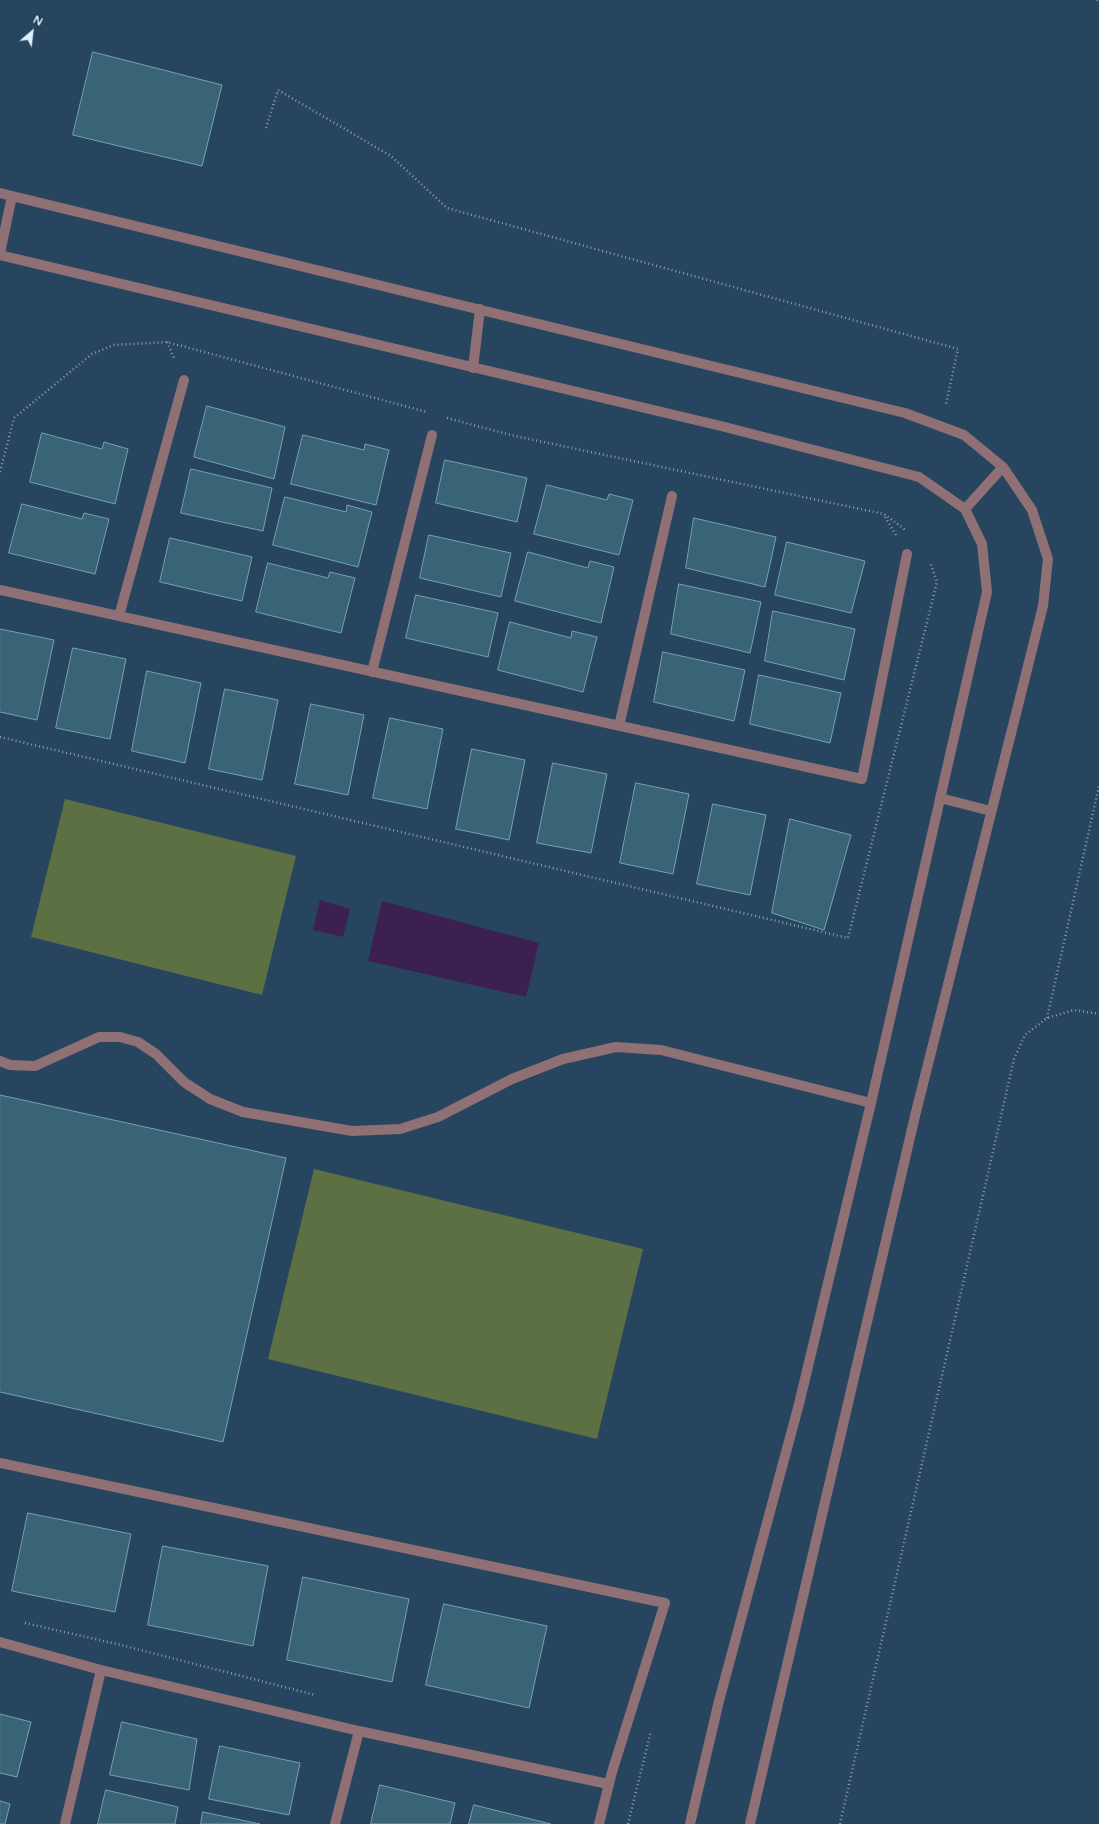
<!DOCTYPE html>
<html>
<head>
<meta charset="utf-8">
<style>
	body { margin:0 }
	#map { position:relative; width:1099px; height:1824px; overflow:hidden; background:#28455f; font-family:"Varela Round",sans-serif }
	canvas { display:block }
	.north { position:absolute; left:12px; top:12px; width:40px; height:40px; -webkit-text-stroke:3px #1e3a53; paint-order:stroke; rotate:28deg; font-size:11px; font-weight:700; line-height:16px; text-align:center; color:#deefff }
	.north::after { content:''; display:block; margin:auto; width:14px; height:18px; background:#deefff; clip-path:polygon(50% 0,100% 100%,50% 72%,0 100%) }
</style>
</head>
<body>
<div id="map">
<canvas width="1099" height="1824"></canvas>
<div class="north">N</div>
</div>
<script>
const ctx = document.querySelector('canvas').getContext('2d');
ctx.lineJoin = 'round';
function fillPath(path, color) { ctx.fillStyle = color; ctx.fill(path, 'evenodd'); }
function stroke(path, color, width, dash) { ctx.strokeStyle = color; ctx.lineWidth = width; ctx.lineCap = dash ? 'butt' : 'round'; ctx.setLineDash(dash || []); ctx.stroke(path); }
const green = new Path2D(`
	M 65,799 L 296,856 L 262,995 L 31,937 Z
	M 314,1169 L 643,1249 L 597,1439 L 268,1359 Z`);
const water = new Path2D(`
	M 320,900 L 350,909 L 343,937 L 313,930 Z
	M 382,901 L 539,943 L 526,997 L 368,961 Z`);
const building = new Path2D(`
	M 93,52 L 222,85 L 202,166 L 73,135 Z
	M 207,406 L 285,427 L 274,479 L 194,457 Z
	M 42,433 L 102,449 L 104,442 L 128,449 L 115,504 L 30,482 Z
	M 303,435 L 364,450 L 365,444 L 389,450 L 376,505 L 291,484 Z
	M 445,460 L 527,478 L 517,522 L 436,503 Z
	M 191,469 L 272,488 L 263,531 L 181,513 Z
	M 547,485 L 607,500 L 609,494 L 633,500 L 619,555 L 534,534 Z
	M 285,497 L 346,512 L 347,505 L 372,512 L 358,567 L 273,545 Z
	M 22,504 L 82,519 L 84,513 L 109,519 L 95,574 L 9,553 Z
	M 694,518 L 776,537 L 765,587 L 686,568 Z
	M 429,535 L 511,553 L 501,597 L 420,578 Z
	M 170,538 L 252,557 L 242,601 L 160,582 Z
	M 787,542 L 865,561 L 851,613 L 775,595 Z
	M 528,552 L 588,568 L 590,561 L 614,567 L 601,623 L 515,601 Z
	M 268,563 L 328,578 L 330,572 L 355,578 L 341,633 L 256,612 Z
	M 679,584 L 761,602 L 750,653 L 671,634 Z
	M 416,595 L 498,613 L 488,657 L 406,638 Z
	M 773,611 L 855,629 L 844,680 L 765,661 Z
	M 510,622 L 571,638 L 572,631 L 597,637 L 583,692 L 498,670 Z
	M 0,629 L 54,640 L 37,720 L 0,712 Z
	M 73,648 L 126,659 L 110,739 L 56,728 Z
	M 663,652 L 745,670 L 734,721 L 654,702 Z
	M 147,671 L 201,683 L 185,763 L 132,751 Z
	M 759,675 L 841,693 L 830,743 L 750,724 Z
	M 225,689 L 278,700 L 262,780 L 209,769 Z
	M 311,704 L 364,715 L 348,795 L 295,784 Z
	M 390,718 L 443,729 L 427,809 L 373,798 Z
	M 472,749 L 525,760 L 509,840 L 456,829 Z
	M 553,763 L 607,774 L 591,853 L 537,843 Z
	M 636,783 L 689,794 L 673,874 L 620,863 Z
	M 713,804 L 766,815 L 750,895 L 697,884 Z
	M 790,819 L 851,835 L 824,930 L 772,913 Z
	M 0,1095 L 286,1158 L 223,1442 L 0,1392 Z
	M 28,1513 L 131,1534 L 115,1612 L 12,1591 Z
	M 163,1546 L 268,1566 L 253,1646 L 148,1625 Z
	M 303,1577 L 409,1599 L 392,1682 L 287,1660 Z
	M 444,1604 L 547,1626 L 529,1708 L 426,1685 Z
	M 0,1714 L 31,1722 L 17,1777 L 0,1773 Z
	M 122,1722 L 197,1739 L 189,1790 L 110,1775 Z
	M 220,1746 L 300,1763 L 289,1815 L 209,1799 Z
	M 380,1785 L 455,1803 L 450,1824 L 371,1824 Z
	M 106,1790 L 178,1807 L 175,1824 L 98,1824 Z
	M 0,1801 L 10,1804 L 5,1824 L 0,1824 Z
	M 474,1805 L 551,1824 L 469,1824 Z
	M 203,1812 L 260,1824 L 201,1824 Z`);
const path = new Path2D(`
	M 1097,0 L 1099,2
	M 266,128 L 278,90 L 391,156 L 447,208 L 958,349 L 946,404
	M 167,342 L 175,360
	M 447,418 L 515,436 L 884,514 L 907,531
	M 0,472 L 14,418 L 92,354 L 114,345 L 167,342 L 427,412
	M 885,517 L 896,535
	M 0,737 L 848,938 L 937,582 L 930,562
	M 1047,1018 L 1099,786
	M 25,1623 L 121,1645 L 315,1695
	M 628,1824 L 651,1731
	M 840,1824 L 1014,1059 L 1025,1035 L 1047,1018 L 1074,1010 L 1099,1014`);
const street = new Path2D(`
	M 0,193 L 905,413 L 964,435 L 1003,467 L 1032,510 L 1048,559 L 1043,606 L 915,1116 L 750,1824
	M 0,253 L 12,196
	M 0,255 L 721,426 L 919,477 L 965,509 L 982,544 L 987,592 L 871,1103 L 799,1404 L 719,1701 L 690,1824
	M 473,368 L 480,309
	M 965,509 L 1003,467
	M 0,590 L 862,779 L 907,554
	M 119,616 L 184,380
	M 372,672 L 432,435
	M 619,726 L 672,496
	M 940,798 L 991,811
	M 0,1061 L 10,1065 L 35,1066 L 99,1037 L 120,1037 L 138,1042 L 156,1054 L 184,1082 L 210,1099 L 243,1112 L 352,1131 L 400,1129 L 438,1117 L 512,1079 L 563,1059 L 616,1047 L 661,1050 L 871,1103
	M 0,1463 L 665,1603 L 612,1772 L 599,1824
	M 0,1642 L 101,1670 L 359,1731 L 608,1784
	M 65,1824 L 101,1670
	M 335,1824 L 359,1731`);
fillPath(green, '#5d7044');
fillPath(water, '#3b2051');
fillPath(building, '#396476');
stroke(building, '#74a1b5', 1);
stroke(path, '#889eb3', 2.5, [1, 3]);
stroke(street, '#8f7075', 10);
</script>
</body>
</html>
